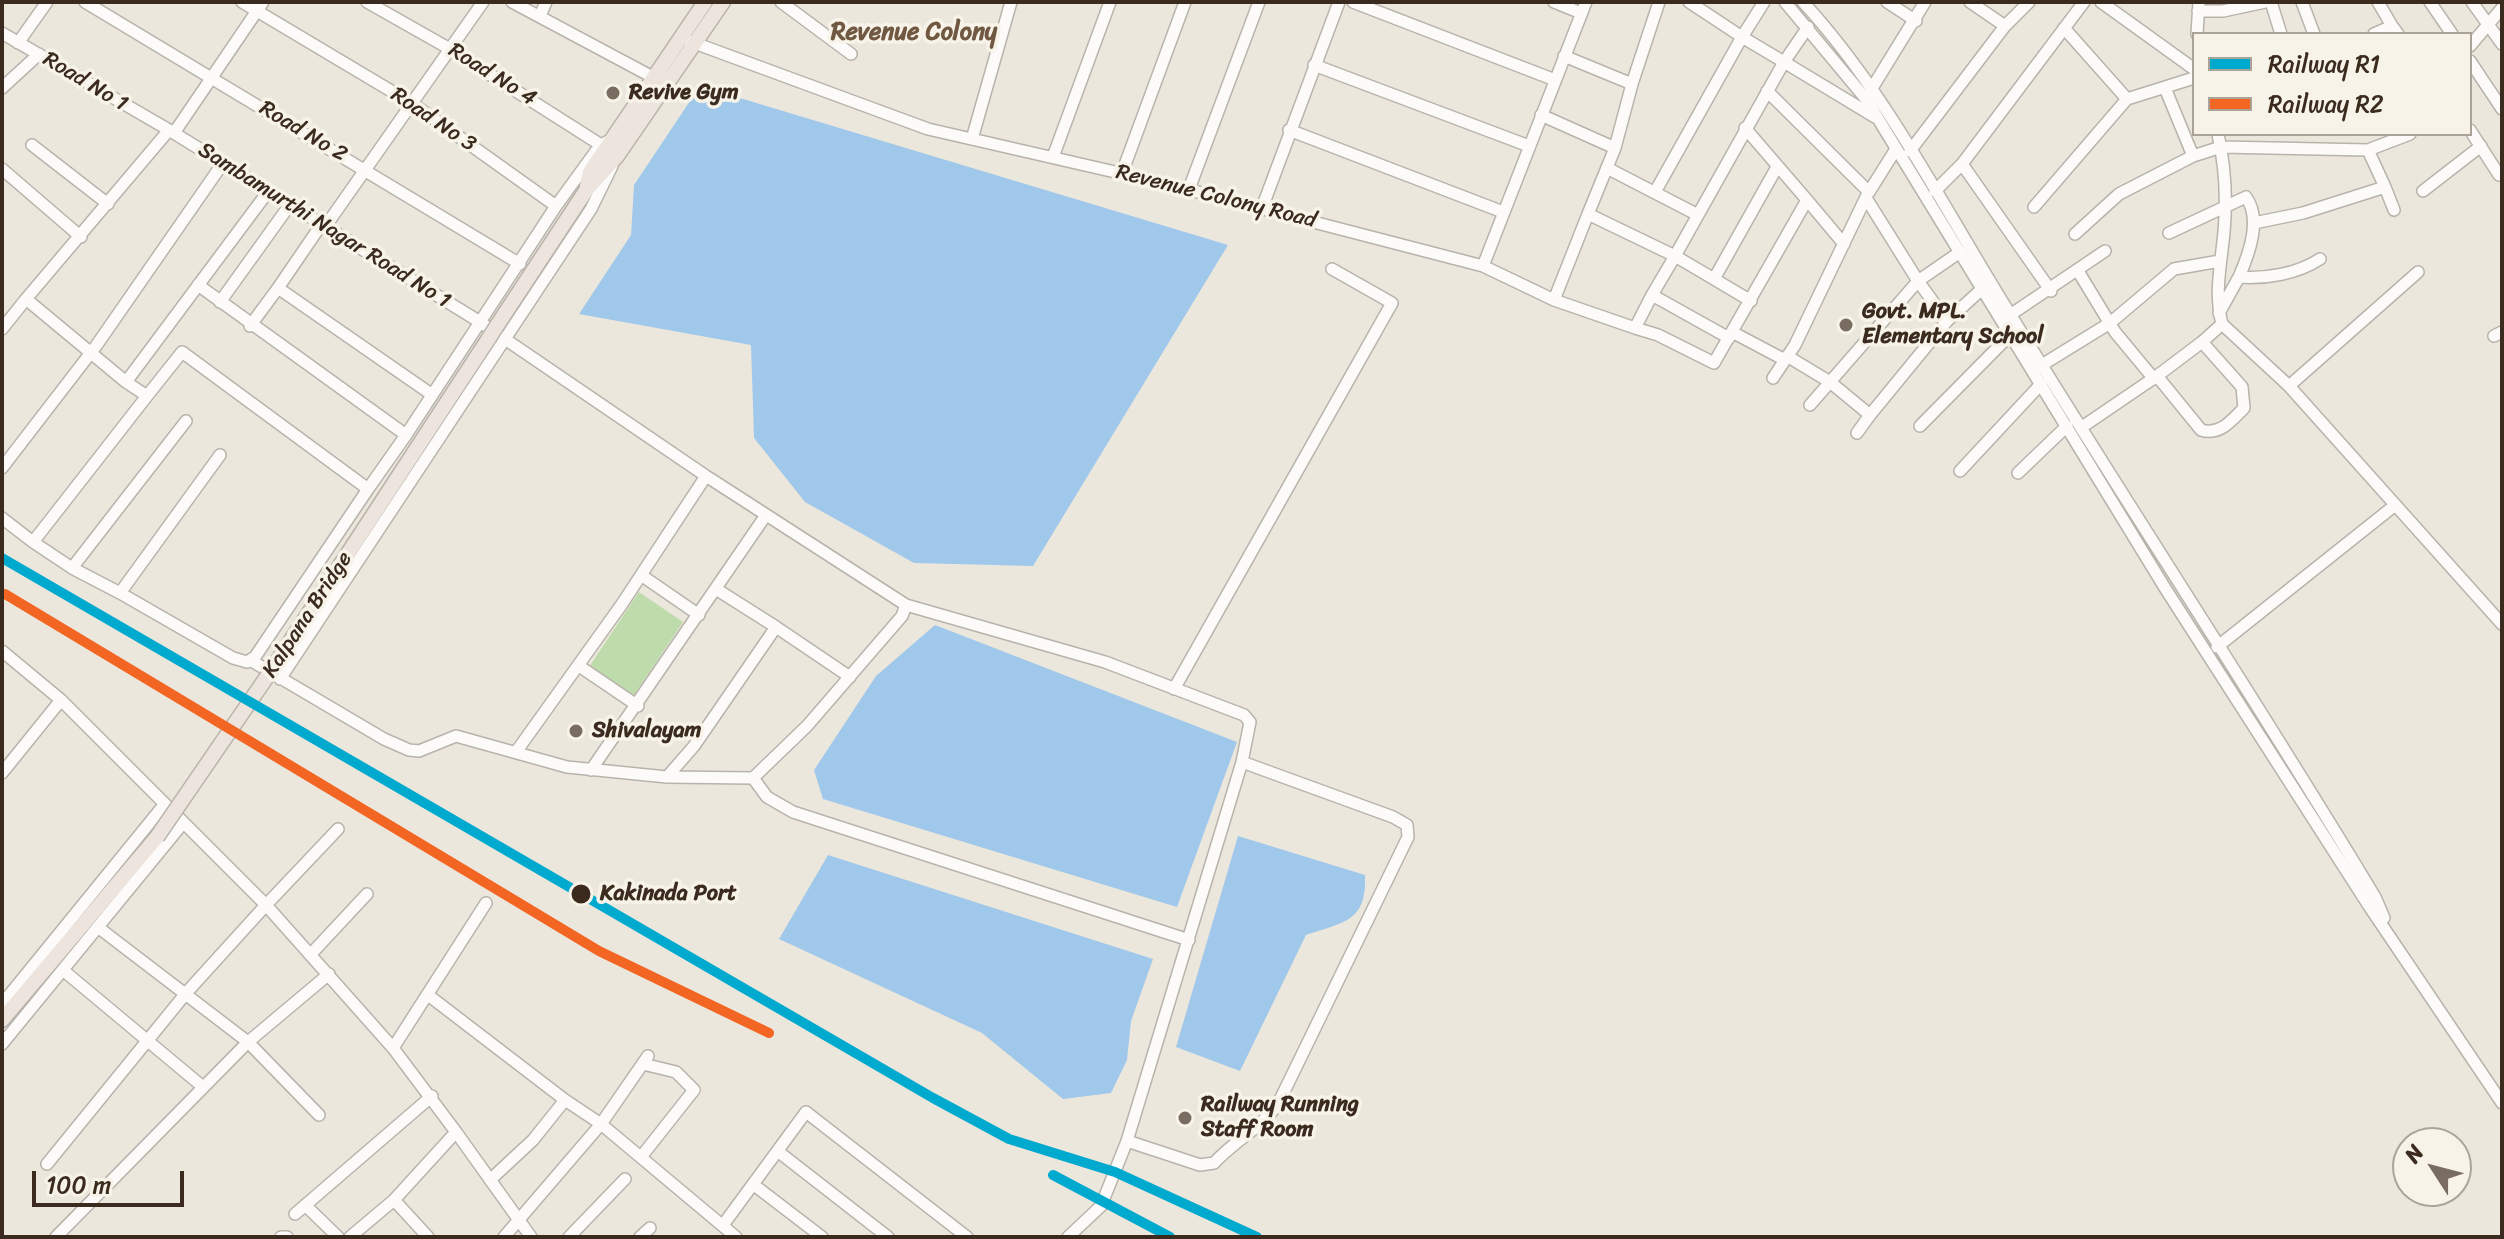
<!DOCTYPE html>
<html>
<head>
<meta charset="utf-8">
<style>
	body { margin:0 }
	#map { position:relative; width:2504px; height:1239px; overflow:hidden; background:#ece7dc; font-family:Sriracha,sans-serif }
	canvas { display:block }
	.frame { position:absolute; inset:0; border:4px solid #3b2a1e; pointer-events:none }
	.legend { position:absolute; left:2192px; top:32px; width:280px; height:104px; box-sizing:border-box; background:#f7f3e8; border:2px solid #aca397; margin:0; padding:10px 14px; list-style:none; font-size:24px; color:#3b2a1e }
	.legend li { display:flex; align-items:center; gap:16px; height:40px }
	.legend b { width:40px; border:2px solid #aca397 }
	.north { position:absolute; left:2392px; top:1127px; width:80px; height:80px; box-sizing:border-box; background:#f7f3e8; border:2px solid #aca397; border-radius:50%; rotate:306deg; font-size:22px; font-weight:700; line-height:32px; text-align:center; color:#3b2a1e }
	.north::after { content:''; display:block; margin:auto; width:28px; height:36px; background:#796c60; clip-path:polygon(50% 0,100% 100%,50% 72%,0 100%) }
	.scale { position:absolute; left:32px; top:1171px; width:152px; height:36px; box-sizing:border-box; border:4px solid #3b2a1e; border-top:0; padding-left:10px; font-size:24px; line-height:28px; white-space:nowrap; color:#3b2a1e; -webkit-text-stroke:6px #f7f3e8; paint-order:stroke }
</style>
</head>
<body>
<div id="map">
<canvas width="2504" height="1239"></canvas>
<div class="frame"></div>
<ul class="legend">
<li><b style="height:10px;background:#00a9ce"></b>Railway R1</li>
<li><b style="height:10px;background:#f26522"></b>Railway R2</li>
</ul>
<div class="north">N</div>
<div class="scale">100 m</div>
</div>
<script>
const ctx = document.querySelector('canvas').getContext('2d');
ctx.lineJoin = 'round';
function fillPath(path, color) { ctx.fillStyle = color; ctx.fill(path, 'evenodd'); }
function stroke(path, color, width, dash) { ctx.strokeStyle = color; ctx.lineWidth = width; ctx.lineCap = dash ? 'butt' : 'round'; ctx.setLineDash(dash || []); ctx.stroke(path); }
function write(font, color, halo, rows, align = 'center') {
  ctx.font = font + ' Sriracha,sans-serif'; ctx.lineWidth = 7; ctx.setLineDash([]); ctx.textBaseline = 'middle'; ctx.strokeStyle = halo; ctx.fillStyle = color; for (const [text, x, y, turn = 0] of rows) {
    ctx.save(); ctx.translate(x, y); ctx.rotate((+turn || 0) * Math.PI / 180); ctx.textAlign = isNaN(turn) ? turn : align; if (halo) ctx.strokeText(text, 0, 0); ctx.fillText(text, 0, 0); ctx.restore();
  }
}
const green = new Path2D(`
	M 639,592 L 683,622 L 634,695 L 589,667 Z`);
const water = new Path2D(`
	M 700,86 L 1228,245 L 1033,566 L 914,563 L 805,502 L 754,438 L 751,345 L 579,314 L 631,235 L 634,185 Z
	M 935,625 L 1237,742 L 1177,907 L 823,799 L 814,770 L 876,676 Z
	M 1238,836 L 1365,875 C 1367,922 1344,922 1306,935 L 1240,1071 L 1176,1047 Z
	M 828,855 L 1153,959 L 1131,1021 L 1127,1060 L 1111,1093 L 1063,1099 L 982,1033 L 779,939 Z`);
const minor = new Path2D(`
	M 85,2 L 520,264
	M 242,2 L 413,104 L 556,206 L 596,151
	M 367,2 L 450,49 L 601,145 L 610,140
	M 512,2 L 660,81
	M 781,2 L 851,54
	M 1353,2 L 1555,80
	M 1554,2 L 1581,13
	M 1689,2 L 1742,37 L 1764,2
	M 1785,2 L 1866,99 L 2165,588 L 2369,906 L 2502,1103
	M 1803,2 C 1887,93 1944,209 2010,314 C 2130,509 2257,701 2375,897 L 2384,918
	M 1887,2 L 1916,21
	M 1970,2 L 2005,26
	M 2101,2 L 2194,69
	M 2271,2 L 2281,34
	M 2302,2 L 2314,34
	M 2378,2 L 2392,26
	M 2430,2 L 2452,34
	M 2472,2 L 2502,44
	M 2198,11 L 2223,11 L 2265,2
	M 540,16 L 546,2
	M 1808,27 L 1784,62 L 1875,117
	M 2064,28 L 2127,99 L 2194,78
	M 2,33 L 169,130 L 480,322 L 706,476 L 906,605 L 902,616 L 807,726 L 753,778 L 667,777 L 567,767 L 456,736 L 419,751 L 409,750 L 384,739 L 250,660
	M 2197,34 L 2199,2
	M 2374,34 L 2392,26 L 2398,34
	M 689,41 L 928,129 L 1163,183 L 1483,266 L 1586,2
	M 18,43 L 47,2
	M 2470,46 L 2502,8
	M 1564,56 L 1632,84 L 1615,148
	M 2470,61 L 2502,109
	M 1314,65 L 1529,146
	M 1632,84 L 1659,2
	M 2,88 L 39,54
	M 2165,88 L 2193,156 L 2221,147 L 2368,150 L 2385,187
	M 1767,91 L 1869,192 L 1896,149
	M 1869,93 L 1925,2
	M 1541,115 L 1615,148 L 1588,214 L 1675,256 L 1652,295 L 1729,338
	M 1289,130 L 1503,212
	M 2470,130 L 2499,175 L 2502,173
	M 174,133 L 263,2
	M 972,139 L 1011,2
	M 32,145 L 108,204
	M 2368,150 L 2410,134
	M 1910,151 L 2005,26 L 2029,2
	M 1053,157 L 1110,2
	M 1962,164 L 2051,291
	M 1607,168 L 1698,215 L 1784,62 L 1742,37 L 1655,192
	M 2,169 L 81,237
	M 1122,173 L 1185,2
	M 1189,189 L 1259,2
	M 1935,191 L 1962,164 L 2084,2
	M 2423,191 L 2481,146
	M 1807,200 L 1844,244
	M 2034,207 L 2127,99
	M 1262,208 L 1339,2
	M 1698,215 L 1675,256 L 1714,279
	M 2254,223 L 2303,213 L 2385,187 L 2394,210
	M 325,227 L 483,2
	M 2169,233 L 2246,197 C 2262,219 2249,254 2239,277
	M 2075,234 L 2119,194 L 2193,156
	M 1483,266 L 1554,300 L 1635,328 L 1652,295
	M 2078,271 L 2115,332 L 2154,379
	M 198,285 L 406,435 L 556,206
	M 278,288 L 321,225
	M 26,299 L 169,130
	M 1554,300 L 1588,214
	M 1751,301 L 1714,279 L 1777,167
	M 220,302 L 289,206
	M 2219,313 L 2239,277 C 2266,279 2297,274 2320,259
	M 2010,315 L 2105,251
	M 1947,321 L 1983,288
	M 2222,324 L 2289,386 L 2502,624
	M 250,326 L 278,288 L 431,394
	M 1635,328 L 1658,335 L 1714,363 L 1807,200 L 1745,128
	M 2,329 L 26,299 L 126,382 L 267,193
	M 1732,332 L 1785,360
	M 2494,336 L 2502,332
	M 2202,342 L 2222,324 C 2214,292 2221,265 2224,232 C 2227,199 2225,166 2218,134
	M 1787,356 L 1830,382 L 1918,281 L 1866,198
	M 2037,368 L 2110,323 L 2174,269 L 2220,261
	M 1773,378 L 1795,345 L 1868,193
	M 2289,386 L 2418,272
	M 147,396 L 182,352 L 368,489 L 406,435
	M 1810,405 L 1830,382 L 1870,415 L 1947,321 L 1918,281 L 1960,252
	M 1920,426 L 2011,334
	M 2082,427 L 2157,376 L 2201,430 C 2220,436 2232,420 2244,408 L 2242,387 L 2202,342 L 2157,376
	M 1857,433 L 1870,415
	M 2,468 L 96,346 L 223,163
	M 1960,471 L 2041,384
	M 2018,473 L 2067,426
	M 2,518 L 33,542 L 147,396 L 126,382
	M 33,542 L 72,568 L 186,421
	M 72,568 L 120,593 L 220,455
	M 641,575 L 699,615
	M 716,589 L 776,627
	M 120,593 L 233,658 L 247,662 L 255,657 L 368,489
	M 906,605 L 1105,662 L 1244,715 L 1250,722 L 1242,762 L 1127,1141 L 1101,1206 L 1068,1237
	M 2217,647 L 2394,506
	M 2,651 L 61,700 L 2,773
	M 579,666 L 638,706
	M 280,679 L 591,209 L 612,166
	M 1174,689 L 1392,303 L 1332,269
	M 516,752 L 622,604 L 706,476
	M 591,770 L 766,515
	M 667,777 L 694,746 L 776,627 L 850,677
	M 753,778 L 767,797 L 793,812 L 1189,940
	M 338,829 L 266,905 L 393,1048 L 456,1132 L 394,1200 L 350,1237
	M 311,954 L 367,894
	M 64,971 L 203,1087
	M 428,995 L 565,1100 L 533,1140 L 490,1180
	M 2,1004 L 164,805
	M 2,1044 L 183,823
	M 393,1048 L 486,903
	M 648,1056 L 601,1124 L 736,1237
	M 319,1115 L 248,1042 L 329,974
	M 456,1132 L 531,1237
	M 1127,1141 L 1200,1165 L 1214,1163 C 1235,1140 1260,1129 1278,1104 L 1408,837 L 1407,825 L 1393,817 L 1242,762
	M 780,1153 L 888,1237
	M 641,1157 L 694,1090 L 676,1072 L 643,1064
	M 47,1164 L 187,992 L 266,905 L 61,700
	M 754,1185 L 822,1237
	M 394,1200 L 428,1237
	M 305,1205 L 338,1237
	M 295,1214 L 432,1096
	M 723,1225 L 806,1112 L 967,1237
	M 56,1237 L 248,1042 L 99,928
	M 281,1237 L 287,1237
	M 504,1237 L 601,1124 L 565,1100
	M 569,1237 L 625,1179
	M 640,1237 L 650,1228`);
const major = new Path2D(`
	M 587,185 L 590,172 L 705,2
	M 498,324 L 587,189 L 617,156 L 723,2
	M 275,665 L 489,338
	M 2,1020 L 157,837`);
const majorBridge = new Path2D(`
	M 489,338 L 498,324
	M 157,837 L 275,665`);
const rail1 = new Path2D(`
	M 2,558 L 933,1098 L 1009,1139 L 1115,1172 L 1257,1237
	M 1053,1175 L 1170,1237`);
const rail2 = new Path2D(`
	M 5,594 L 599,951 L 769,1033`);
const markers = [
	[613,93,8,"#796c60"],
	[1846,325,8,"#796c60"],
	[576,731,8,"#796c60"],
	[581,894,11,"#3b2a1e"],
	[1185,1118,8,"#796c60"]
];
const streetNames = [
	["Road No 4",492,75,32],
	["Road No 1",85,82,31],
	["Road No 3",433,120,34],
	["Road No 2",303,132,31],
	["Revenue Colony Road",1216,197,14],
	["Sambamurthi Nagar Road No 1",324,226,32],
	["Kalpana Bridge",308,615,-57]
];
const poiNames = [
	["Revive Gym",629,93],
	["Govt. MPL.",1862,312],
	["Elementary School",1862,337],
	["Shivalayam",592,731],
	["Railway Running",1201,1105],
	["Staff Room",1201,1130]
];
const stopNames = [
	["Kakinada Port",600,894]
];
const neighbourhoodNames = [
	["Revenue Colony",914,33]
];
fillPath(green, '#bedbac');
fillPath(water, '#a0c8eb');
stroke(minor, '#b8b3ab', 14);
stroke(major, '#b8b3ab', 17);
stroke(minor, '#fcfbfa', 11);
stroke(major, '#ede5dd', 14);
stroke(majorBridge, '#b8b3ab', 17, []);
stroke(majorBridge, '#ede5dd', 14);
stroke(rail1, '#00a9ce', 10);
stroke(rail2, '#f26522', 10);
for (const [x, y, r, color] of markers) { const dot = new Path2D(); dot.arc(x, y, r, 0, 2 * Math.PI); ctx.fillStyle = color; ctx.fill(dot); stroke(dot, '#f7f3e8', 3); }
write('22px', '#3b2a1e', '#f7f3e8', streetNames);
write('bold 22px', '#3b2a1e', '#f7f3e8', poiNames, 'left');
write('bold 22px', '#3b2a1e', '#f7f3e8', stopNames, 'left');
write('bold 24px', '#705842', '#f7f3e8', neighbourhoodNames);
</script>
</body>
</html>
